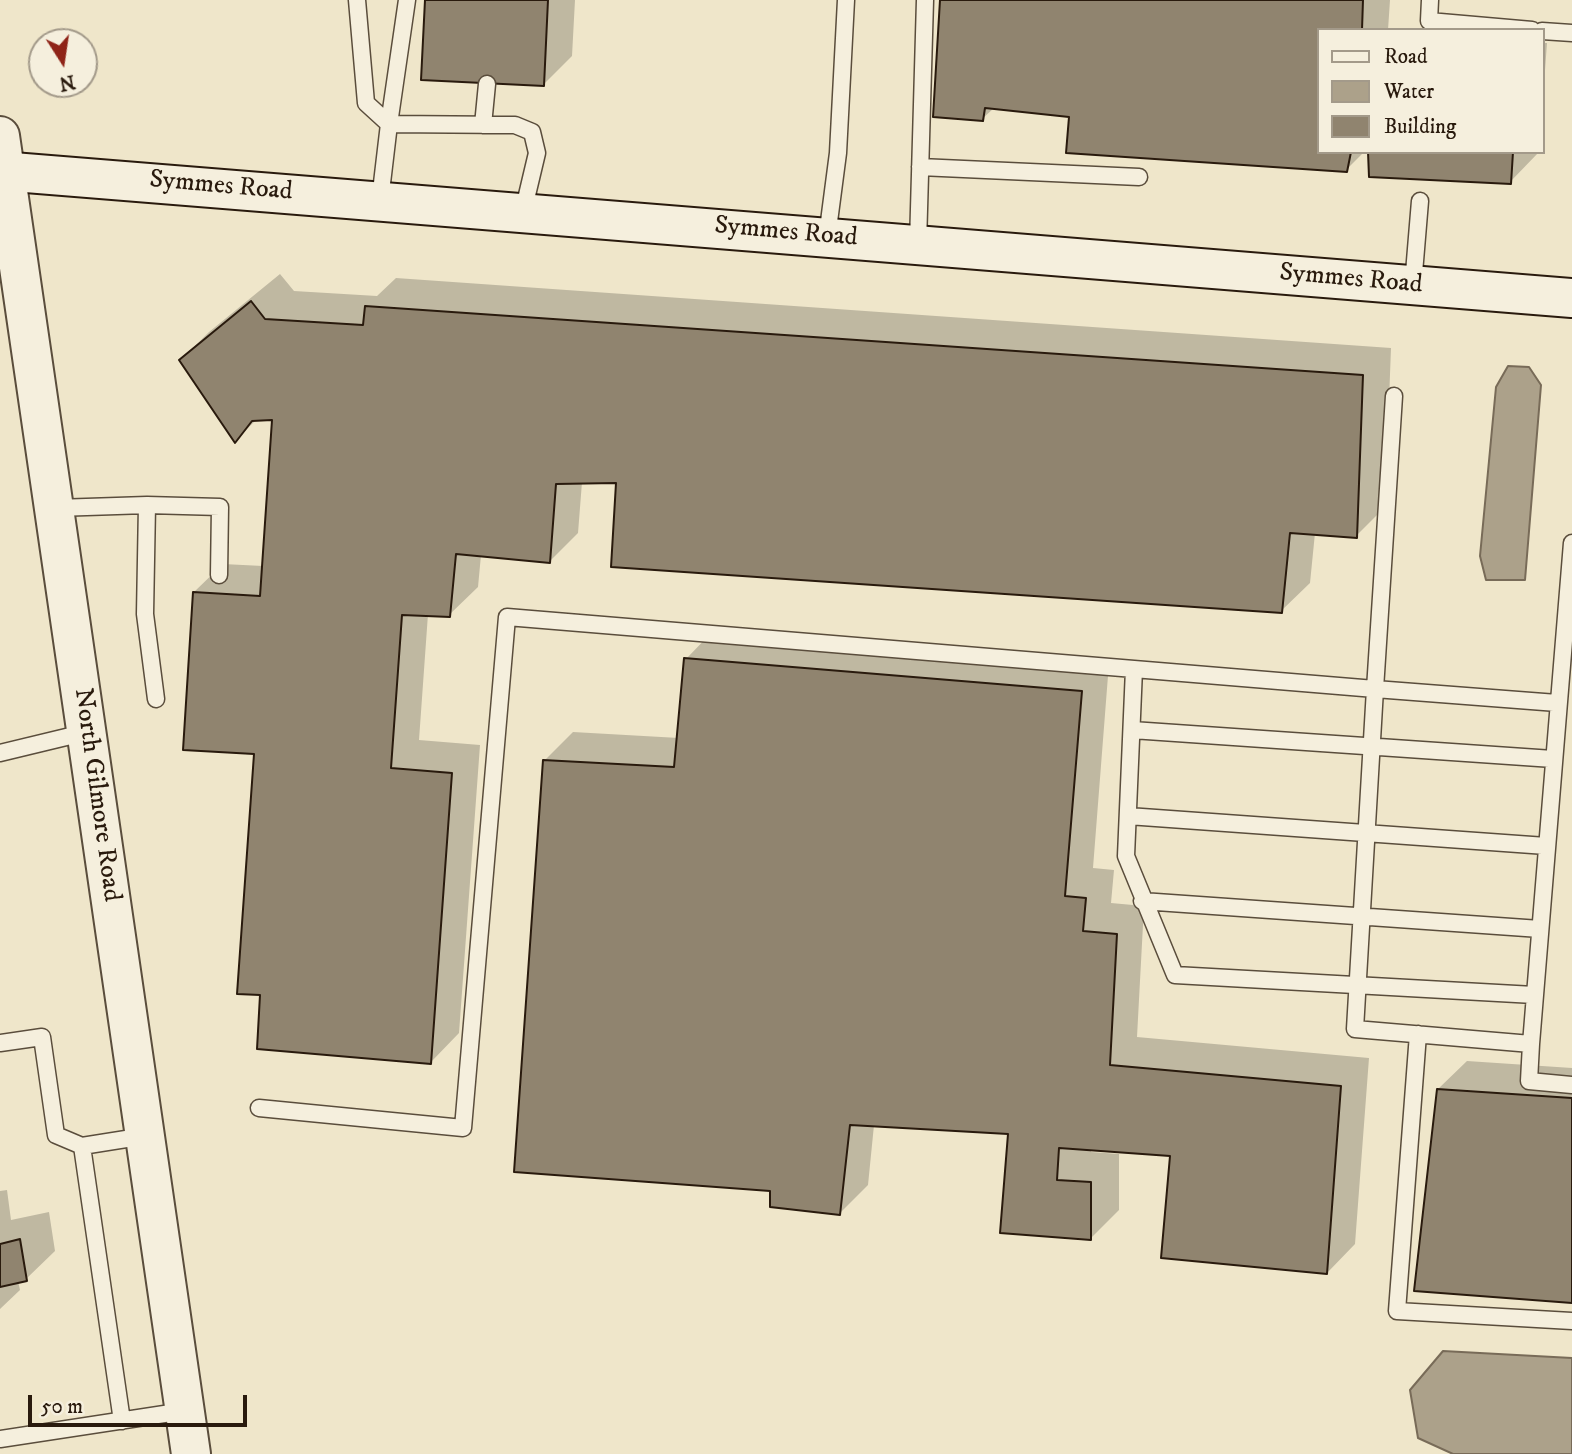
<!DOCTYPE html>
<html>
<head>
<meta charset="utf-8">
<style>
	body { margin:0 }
	#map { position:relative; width:1572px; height:1454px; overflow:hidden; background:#efe6ca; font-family:"IM FELL DW Pica",serif }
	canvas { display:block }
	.legend { position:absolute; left:1317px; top:28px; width:228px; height:126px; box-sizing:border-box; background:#f5efdd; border:2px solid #a39a8a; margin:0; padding:9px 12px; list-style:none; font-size:21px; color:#291a0d }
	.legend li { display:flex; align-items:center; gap:14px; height:35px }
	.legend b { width:35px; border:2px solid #a39a8a }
	.north { position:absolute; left:28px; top:28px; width:70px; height:70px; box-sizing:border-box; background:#f5efdd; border:2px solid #a39a8a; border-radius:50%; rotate:168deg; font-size:19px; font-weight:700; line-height:28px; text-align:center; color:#291a0d }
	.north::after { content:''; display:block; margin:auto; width:24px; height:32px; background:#8f2418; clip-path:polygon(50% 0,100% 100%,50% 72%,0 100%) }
	.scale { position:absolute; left:28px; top:1395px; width:219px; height:32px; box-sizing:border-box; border:4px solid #291a0d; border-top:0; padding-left:9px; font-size:21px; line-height:24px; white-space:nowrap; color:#291a0d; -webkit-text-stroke:5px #f5efdd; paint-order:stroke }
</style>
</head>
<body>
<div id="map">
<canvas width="1572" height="1454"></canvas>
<ul class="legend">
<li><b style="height:9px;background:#f5efdd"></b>Road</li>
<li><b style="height:19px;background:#aca18a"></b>Water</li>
<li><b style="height:19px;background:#90846f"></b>Building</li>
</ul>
<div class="north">N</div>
<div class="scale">50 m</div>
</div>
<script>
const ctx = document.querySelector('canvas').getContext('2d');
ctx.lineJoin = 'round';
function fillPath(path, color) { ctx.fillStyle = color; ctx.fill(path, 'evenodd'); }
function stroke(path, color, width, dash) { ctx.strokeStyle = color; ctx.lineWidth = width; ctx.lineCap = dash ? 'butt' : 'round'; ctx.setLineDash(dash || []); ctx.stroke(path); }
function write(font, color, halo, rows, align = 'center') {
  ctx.font = font + ' "IM FELL DW Pica",serif'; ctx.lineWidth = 7; ctx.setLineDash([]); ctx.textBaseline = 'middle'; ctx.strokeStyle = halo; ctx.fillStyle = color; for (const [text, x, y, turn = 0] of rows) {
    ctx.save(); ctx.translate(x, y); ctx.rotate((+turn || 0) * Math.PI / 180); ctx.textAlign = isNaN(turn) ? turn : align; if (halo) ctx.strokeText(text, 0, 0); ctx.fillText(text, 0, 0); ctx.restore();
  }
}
const water = new Path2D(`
	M 1508,366 L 1529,367 L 1541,385 L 1525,580 L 1486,580 L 1480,556 L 1496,387 Z
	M 1443,1351 L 1572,1358 L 1572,1454 L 1453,1454 L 1418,1438 L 1410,1390 Z`);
const shadow = new Path2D(`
	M 427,0 L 575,0 L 572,56 L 543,85 Z
	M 942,0 L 1390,0 L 1388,30 L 1318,30 L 1318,152 L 1364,152 L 1346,170 L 1071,116 L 994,108 L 982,119 Z
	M 1542,43 L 1547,43 L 1542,111 Z
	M 1370,152 L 1539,152 L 1510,182 Z
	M 280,274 L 294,291 L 377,296 L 396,278 L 1391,348 L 1385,507 L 1356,536 L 1315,533 L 1310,583 L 1281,611 L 618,481 L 582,482 L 578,533 L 550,561 L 481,555 L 478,587 L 449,615 L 428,614 L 419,740 L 480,745 L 459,1033 L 431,1062 L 262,993 L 256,752 L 194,592 L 223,564 L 263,566 L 274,419 L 257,419 L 236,440 L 181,360 L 209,332 Z
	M 714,630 L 1109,663 L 1093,868 L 1114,870 L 1111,903 L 1144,906 L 1137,1037 L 1369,1058 L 1355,1244 L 1327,1273 L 1172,1154 L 1092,1149 L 1091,1152 L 1119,1154 L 1119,1210 L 1090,1239 L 1010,1133 L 874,1125 L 868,1185 L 839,1214 L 772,1189 L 544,761 L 573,732 L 679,738 L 686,659 Z
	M 1467,1061 L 1572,1068 L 1572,1301 L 1438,1089 Z
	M 7,1190 L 11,1220 L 49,1212 L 55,1251 L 26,1279 L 18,1281 L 20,1290 L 0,1309 L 0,1191 Z`);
const building = new Path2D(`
	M 425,0 L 548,0 L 544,86 L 421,80 Z
	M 940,0 L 1363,0 L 1362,30 L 1318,30 L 1318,152 L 1351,152 L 1347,172 L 1066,153 L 1069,117 L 985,108 L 983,121 L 933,117 Z
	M 1368,152 L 1513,152 L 1511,184 L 1369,177 Z
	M 251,301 L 265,319 L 363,325 L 365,306 L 1363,375 L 1357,538 L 1290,533 L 1282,613 L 611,567 L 616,483 L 556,484 L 550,563 L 456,554 L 450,617 L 402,615 L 391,768 L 452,773 L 431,1064 L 257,1049 L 260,995 L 237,994 L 254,754 L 183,750 L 193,592 L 260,596 L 272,420 L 252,421 L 235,443 L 179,360 Z
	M 684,658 L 1082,691 L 1065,896 L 1086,898 L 1083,931 L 1117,934 L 1110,1065 L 1341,1086 L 1327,1274 L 1161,1258 L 1170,1156 L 1059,1148 L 1057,1180 L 1091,1182 L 1091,1240 L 1000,1233 L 1008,1134 L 850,1125 L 840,1215 L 770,1207 L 770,1191 L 514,1172 L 543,760 L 674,767 Z
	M 1437,1089 L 1572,1098 L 1572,1303 L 1414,1291 Z
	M 20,1239 L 27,1281 L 0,1287 L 0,1244 Z`);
const service = new Path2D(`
	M 357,0 L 366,103 L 389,124
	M 1430,0 L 1429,21 L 1532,30
	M 1542,31 L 1572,33
	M 389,124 L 407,0
	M 483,125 L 487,84
	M 920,167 L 1139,177
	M 380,200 L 389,124 L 515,125 L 532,132 L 537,153 L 523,212
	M 827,237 L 838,153 L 846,0
	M 918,244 L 925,0
	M 1413,285 L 1420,201
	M 1394,396 L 1375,689 L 1557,703
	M 147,505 L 220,507 L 219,575
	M 56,508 L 147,505 L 145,614 L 156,699
	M 1134,669 L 1126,856 L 1175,975 L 1534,995
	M 1132,730 L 1553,759
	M 0,753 L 87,732
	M 1128,816 L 1546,846
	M 1142,901 L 1540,929
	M 1418,1034 L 1397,1311 L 1572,1321
	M 0,1043 L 42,1037 L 56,1135 L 82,1146 L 122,1421
	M 1531,1044 L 1529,1081 L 1572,1085
	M 259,1108 L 463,1128 L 507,617 L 1375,689 L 1355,1029 L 1531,1044 L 1572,543
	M 82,1146 L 145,1136
	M 0,1439 L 184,1411`);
const tertiary = new Path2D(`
	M 0,136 L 191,1454`);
const secondary = new Path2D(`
	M 0,171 L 1572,298`);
const streetNames = [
	["Symmes Road",221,187,5],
	["Symmes Road",786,233,5],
	["Symmes Road",1351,280,5],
	["North Gilmore Road",96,795,82]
];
fillPath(water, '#aca18a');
stroke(water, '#786b58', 2);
fillPath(shadow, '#0003');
fillPath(building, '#90846f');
stroke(building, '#291a0d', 2);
stroke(service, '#5a4d3c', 19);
stroke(tertiary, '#5a4d3c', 42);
stroke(secondary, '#291a0d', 42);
stroke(service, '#f5efdd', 16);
stroke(tertiary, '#f5efdd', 38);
stroke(secondary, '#f5efdd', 38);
write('26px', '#291a0d', '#f5efdd', streetNames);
</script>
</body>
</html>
